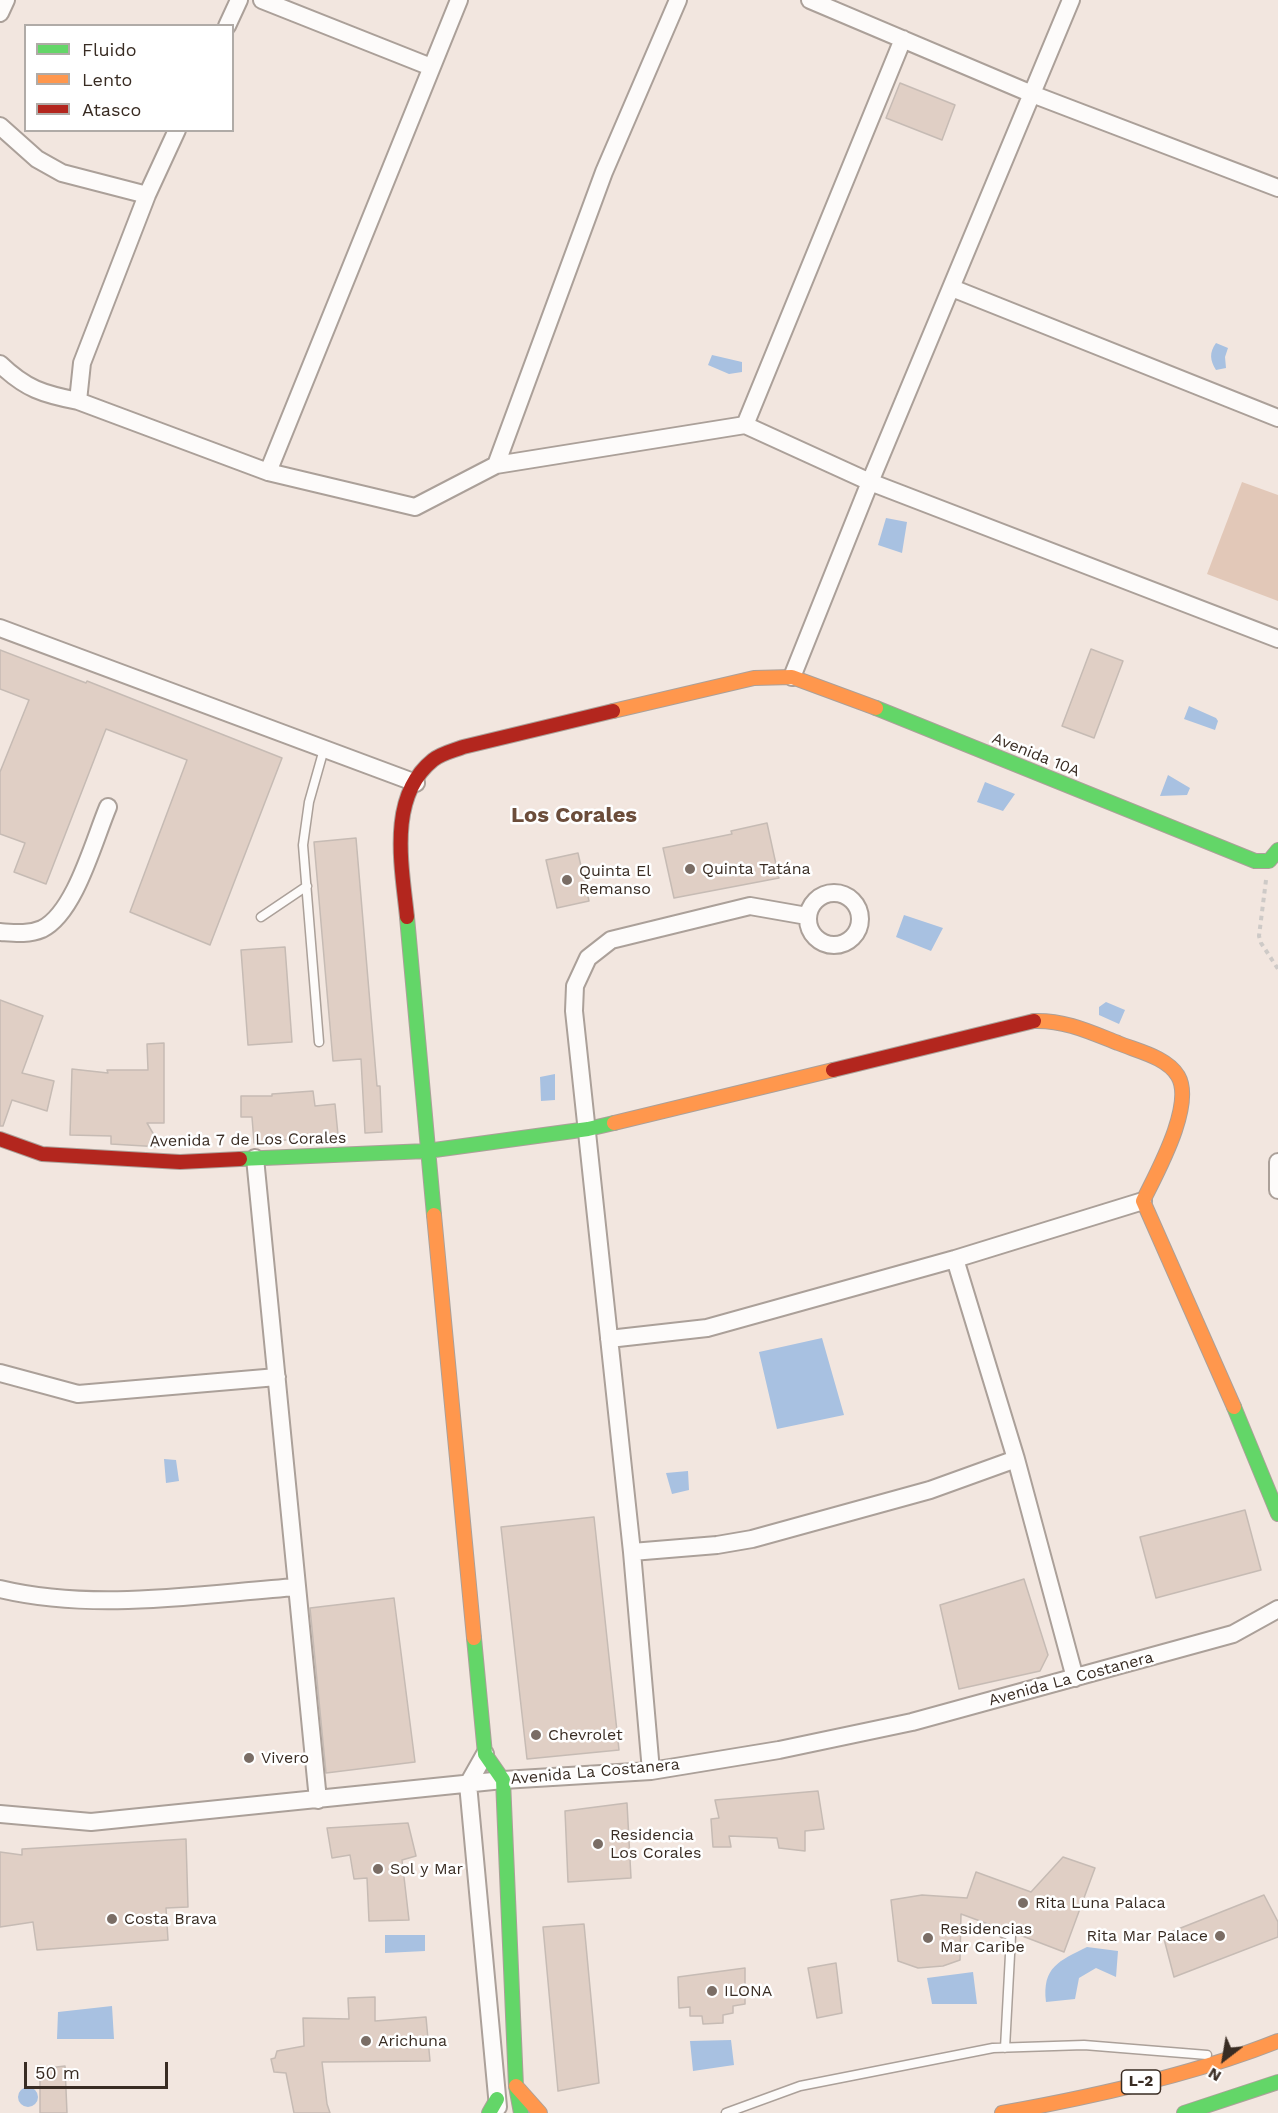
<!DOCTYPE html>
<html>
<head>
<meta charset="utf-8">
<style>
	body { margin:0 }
	#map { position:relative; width:1278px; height:2113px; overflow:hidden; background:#f2e6df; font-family:"Work Sans",sans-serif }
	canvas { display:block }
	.legend { position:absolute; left:24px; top:24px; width:210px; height:108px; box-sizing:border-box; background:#fff; border:2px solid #b0aba7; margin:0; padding:8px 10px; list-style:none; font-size:18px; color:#392c23 }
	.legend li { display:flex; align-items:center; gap:12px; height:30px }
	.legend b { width:30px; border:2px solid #b0aba7 }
	.north { position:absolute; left:1194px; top:2029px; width:60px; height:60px; -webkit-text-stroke:4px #fff; paint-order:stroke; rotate:211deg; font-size:16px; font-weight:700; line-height:24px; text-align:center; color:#392c23 }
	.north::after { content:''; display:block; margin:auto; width:21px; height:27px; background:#392c23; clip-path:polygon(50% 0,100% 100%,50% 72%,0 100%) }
	.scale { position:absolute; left:24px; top:2062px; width:144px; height:27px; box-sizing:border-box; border:3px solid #392c23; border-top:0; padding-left:8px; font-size:18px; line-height:21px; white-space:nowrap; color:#392c23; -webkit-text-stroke:4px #fff; paint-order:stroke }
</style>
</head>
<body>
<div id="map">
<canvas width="1278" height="2113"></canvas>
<ul class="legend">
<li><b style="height:8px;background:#63d668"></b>Fluido</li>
<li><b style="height:8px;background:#ff974d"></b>Lento</li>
<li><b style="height:8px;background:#b3261e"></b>Atasco</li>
</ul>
<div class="north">N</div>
<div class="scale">50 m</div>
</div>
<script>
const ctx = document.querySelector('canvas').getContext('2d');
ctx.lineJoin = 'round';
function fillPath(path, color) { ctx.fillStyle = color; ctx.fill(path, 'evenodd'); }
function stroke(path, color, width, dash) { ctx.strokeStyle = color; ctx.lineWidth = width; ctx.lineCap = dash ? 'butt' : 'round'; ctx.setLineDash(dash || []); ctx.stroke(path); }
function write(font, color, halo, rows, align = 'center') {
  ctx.font = font + ' "Work Sans",sans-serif'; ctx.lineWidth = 5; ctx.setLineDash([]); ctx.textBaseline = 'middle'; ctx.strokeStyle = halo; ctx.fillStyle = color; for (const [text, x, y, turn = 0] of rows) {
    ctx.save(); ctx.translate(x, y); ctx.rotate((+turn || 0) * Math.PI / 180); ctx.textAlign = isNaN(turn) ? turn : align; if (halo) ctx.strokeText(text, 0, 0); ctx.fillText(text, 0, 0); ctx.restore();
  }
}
const green = new Path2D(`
	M 1242,482 L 1278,495 L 1278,601 L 1207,574 Z`);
const water = new Path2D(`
	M 1216,343 L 1228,348 L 1225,357 L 1226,368 L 1216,370 C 1210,360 1209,353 1216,343 Z
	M 712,355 L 742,362 L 742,372 L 729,374 L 708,365 Z
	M 886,518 L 907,522 L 902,553 L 878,545 Z
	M 1189,706 L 1216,718 L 1218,721 L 1215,730 L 1184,719 Z
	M 1168,775 L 1190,788 L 1187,795 L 1160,796 Z
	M 985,782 L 1015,794 L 1003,811 L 977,802 Z
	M 904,915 L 943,928 L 931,951 L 896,937 Z
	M 1106,1002 L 1125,1010 L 1119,1024 L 1099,1015 L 1099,1007 Z
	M 555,1074 L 555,1100 L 541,1101 L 540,1077 Z
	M 822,1338 L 844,1415 L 777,1429 L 759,1352 Z
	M 164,1459 L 176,1460 L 179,1481 L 166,1483 Z
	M 688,1471 L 689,1490 L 672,1494 L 666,1473 Z
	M 385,1935 L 425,1935 L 425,1951 L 385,1953 Z
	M 1087,1947 L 1118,1951 L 1116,1977 L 1096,1968 L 1079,1978 L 1075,1999 L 1046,2002 C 1042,1967 1059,1961 1087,1947 Z
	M 973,1972 L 977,2004 L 932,2004 L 927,1978 Z
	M 112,2006 L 114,2039 L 57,2039 L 58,2012 Z
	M 731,2040 L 734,2065 L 693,2071 L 690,2041 Z
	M18 2097a10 10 0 1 1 20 0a10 10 0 1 1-20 0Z`);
const building = new Path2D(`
	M 900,83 L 955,105 L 942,140 L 886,118 Z
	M 1091,649 L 1123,661 L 1094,738 L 1062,726 Z
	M 0,650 L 86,683 L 87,681 L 282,758 L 210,945 L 130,912 L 187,760 L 106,729 L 46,884 L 14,872 L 25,843 L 0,834 L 0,772 L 29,700 L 0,689 Z
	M 767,823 L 779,878 L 674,898 L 663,848 L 732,834 L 731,831 Z
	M 356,838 L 377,1086 L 380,1086 L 382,1132 L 365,1133 L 361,1059 L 333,1061 L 314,842 Z
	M 578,853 L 589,901 L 557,908 L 546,860 Z
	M 285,947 L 292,1042 L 248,1045 L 241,950 Z
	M 0,1000 L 43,1016 L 22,1073 L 54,1081 L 47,1111 L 12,1100 L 3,1126 L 0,1126 Z
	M 164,1043 L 164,1123 L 147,1123 L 161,1147 L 111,1144 L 111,1136 L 70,1135 L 72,1069 L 108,1073 L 107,1070 L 148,1070 L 147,1044 Z
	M 313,1091 L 315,1106 L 335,1104 L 338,1135 L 254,1143 L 252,1117 L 241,1117 L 241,1096 L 272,1096 L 272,1094 Z
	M 1245,1510 L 1261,1570 L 1156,1598 L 1140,1537 Z
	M 594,1517 L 619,1750 L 527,1759 L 501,1527 Z
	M 1024,1579 L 1048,1655 L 1040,1671 L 959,1689 L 940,1605 Z
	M 394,1598 L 415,1762 L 326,1773 L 310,1608 Z
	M 818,1791 L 824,1829 L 805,1831 L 805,1851 L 779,1848 L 777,1838 L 729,1836 L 731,1847 L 713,1847 L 711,1819 L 719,1818 L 715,1800 Z
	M 627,1803 L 631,1878 L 568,1882 L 565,1811 Z
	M 408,1823 L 416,1856 L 402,1860 L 409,1920 L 369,1921 L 367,1878 L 354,1879 L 350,1855 L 332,1858 L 327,1828 Z
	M 186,1839 L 188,1907 L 166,1908 L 168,1940 L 37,1950 L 33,1922 L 0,1927 L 0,1852 L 22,1855 L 22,1849 Z
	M 1063,1857 L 1095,1868 L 1064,1952 L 1017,1934 L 1005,1927 L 999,1928 L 961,1914 L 960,1960 L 943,1966 L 918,1968 L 898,1961 L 891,1900 L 922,1895 L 967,1898 L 976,1872 L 1031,1892 Z
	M 1264,1895 L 1278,1922 L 1278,1937 L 1174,1977 L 1163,1935 Z
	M 584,1924 L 599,2083 L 558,2091 L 543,1927 Z
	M 836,1963 L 842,2013 L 817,2018 L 808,1968 Z
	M 745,1968 L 745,2004 L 733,2006 L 733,2013 L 723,2015 L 723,2023 L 703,2024 L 702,2016 L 690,2016 L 690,2007 L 679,2008 L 678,1977 Z
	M 375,1997 L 375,2021 L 426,2017 L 430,2061 L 322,2062 L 327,2104 L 330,2113 L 294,2113 L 286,2073 L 274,2072 L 271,2059 L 275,2058 L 277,2051 L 304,2046 L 303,2018 L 349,2019 L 348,1998 Z
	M 65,2066 L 67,2113 L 40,2113 L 40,2069 Z`);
const path = new Path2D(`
	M 1266,880 L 1259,936 L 1261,943 L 1278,969`);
const lane = new Path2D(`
	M 261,917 L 307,886
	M 319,1042 L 303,845 L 309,802 L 324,749
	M 1003,1933 L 1011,1936 L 1005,2048
	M 726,2113 L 800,2086 L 993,2048 L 1084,2045 L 1207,2055`);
const street = new Path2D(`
	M 262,0 L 431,67
	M 810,0 L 1032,94 L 1278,188
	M 0,13 L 6,0
	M 227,26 L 239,0
	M 0,126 L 37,159 L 62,173 L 147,195
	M 177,130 L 147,195 L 82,363 L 78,401 L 268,472 L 415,507 L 496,465 L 745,425 L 870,482 L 1278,639
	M 952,288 L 1278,418
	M 0,364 C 26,389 43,394 78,401
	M 745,425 L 903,39
	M 496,465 L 604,172 L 678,0
	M 268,472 L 459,0
	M 0,628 L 416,783
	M 792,677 L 870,482 L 1071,0
	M808 919a26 26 0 1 1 52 0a26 26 0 1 1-52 0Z
	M 0,932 C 14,933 28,935 42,929 C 75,913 94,840 108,807
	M 255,1158 L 318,1800
	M 1278,1162 L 1278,1190
	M 955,1259 L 1016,1459 L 1075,1678
	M 609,1339 L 707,1328 L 955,1259 L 1143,1201
	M 0,1373 L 78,1394 L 277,1377
	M 632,1552 L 717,1545 L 752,1539 L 930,1490 L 1016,1459
	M 0,1589 C 96,1612 200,1594 297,1587
	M 485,1754 L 468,1784 L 498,2107
	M 651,1771 L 632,1552 L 574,1011 L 575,986 L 588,958 L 611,940 L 750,906 L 807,916
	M 0,1814 L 91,1822 L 503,1780 L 651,1771 L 779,1750 L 912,1722 L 1233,1634 L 1278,1609`);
const fast = new Path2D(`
	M 876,708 L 1255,861 L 1269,861 L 1278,850
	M 407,917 L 434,1215
	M 240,1159 L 427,1151 L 588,1129 L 614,1123
	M 1234,1407 L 1278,1514
	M 474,1638 L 485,1754 L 503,1780 L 516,2086 L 521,2113
	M 489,2113 L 497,2099
	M 1184,2113 L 1278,2082`);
const slow = new Path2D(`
	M 613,711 L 754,678 L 792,677 L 876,708
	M 1034,1021 C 1065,1020 1090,1032 1118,1043 C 1137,1051 1167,1057 1178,1076 C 1195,1105 1156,1174 1143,1201 L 1234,1407
	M 614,1123 L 833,1070
	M 434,1215 L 474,1638
	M 516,2086 L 540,2113
	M 1002,2113 C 1092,2097 1193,2075 1278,2041`);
const jam = new Path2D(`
	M 407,917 C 402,867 387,797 433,760 C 442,753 453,751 463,747 L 613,711
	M 833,1070 L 1034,1021
	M 0,1139 L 42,1154 L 180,1162 L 240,1159`);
const markers = [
	[690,869,6,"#7a6d65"],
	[567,880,6,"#7a6d65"],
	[536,1735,6,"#7a6d65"],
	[249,1758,6,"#7a6d65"],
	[598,1844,6,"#7a6d65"],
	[378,1869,6,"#7a6d65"],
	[1023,1903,6,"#7a6d65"],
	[112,1919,6,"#7a6d65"],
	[1220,1936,6,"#7a6d65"],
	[928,1938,6,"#7a6d65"],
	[712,1991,6,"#7a6d65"],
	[366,2041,6,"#7a6d65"]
];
const shields = [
	[1141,2082,39]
];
const shieldNames = [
	["L-2",1141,2082]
];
const streetNames = [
	["Avenida 10A",1036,755,22],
	["Avenida 7 de Los Corales",248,1140,-1],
	["Avenida La Costanera",1071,1679,-15],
	["Avenida La Costanera",595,1772,-5]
];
const poiNames = [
	["Quinta Tatána",702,869],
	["Quinta El",579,871],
	["Remanso",579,889],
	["Chevrolet",548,1735],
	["Vivero",261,1758],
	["Residencia",610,1835],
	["Los Corales",610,1853],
	["Sol y Mar",390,1869],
	["Rita Luna Palaca",1035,1903],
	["Costa Brava",124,1919],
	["Residencias",940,1929],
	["Mar Caribe",940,1947],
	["Rita Mar Palace",1208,1936,"right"],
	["ILONA",724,1991],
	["Arichuna",378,2041]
];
const districtNames = [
	["Los Corales",574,816]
];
fillPath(green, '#e2c8b8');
fillPath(water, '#a8c1e1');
fillPath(building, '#e0cfc5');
stroke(building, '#c6bbb4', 1.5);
stroke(lane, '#aba099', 11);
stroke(street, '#aba099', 20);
stroke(fast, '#aba099', 16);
stroke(slow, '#aba099', 16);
stroke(jam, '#aba099', 16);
stroke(path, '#cecac7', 4, [4.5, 4.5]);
stroke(lane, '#fdfbfa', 8);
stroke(street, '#fdfbfa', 16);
stroke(fast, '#63d668', 14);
stroke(slow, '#ff974d', 14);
stroke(jam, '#b3261e', 14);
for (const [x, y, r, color] of markers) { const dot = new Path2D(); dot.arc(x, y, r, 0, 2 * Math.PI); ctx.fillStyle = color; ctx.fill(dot); stroke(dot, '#fff', 2); }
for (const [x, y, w] of shields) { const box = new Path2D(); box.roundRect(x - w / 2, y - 12, w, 24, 4.5); ctx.fillStyle = '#fff'; ctx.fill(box); stroke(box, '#392c23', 1.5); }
write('bold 15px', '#392c23', null, shieldNames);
write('16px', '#392c23', '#fff', streetNames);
write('16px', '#392c23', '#fff', poiNames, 'left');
write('bold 22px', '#6b4d3b', '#fff', districtNames);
</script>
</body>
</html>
